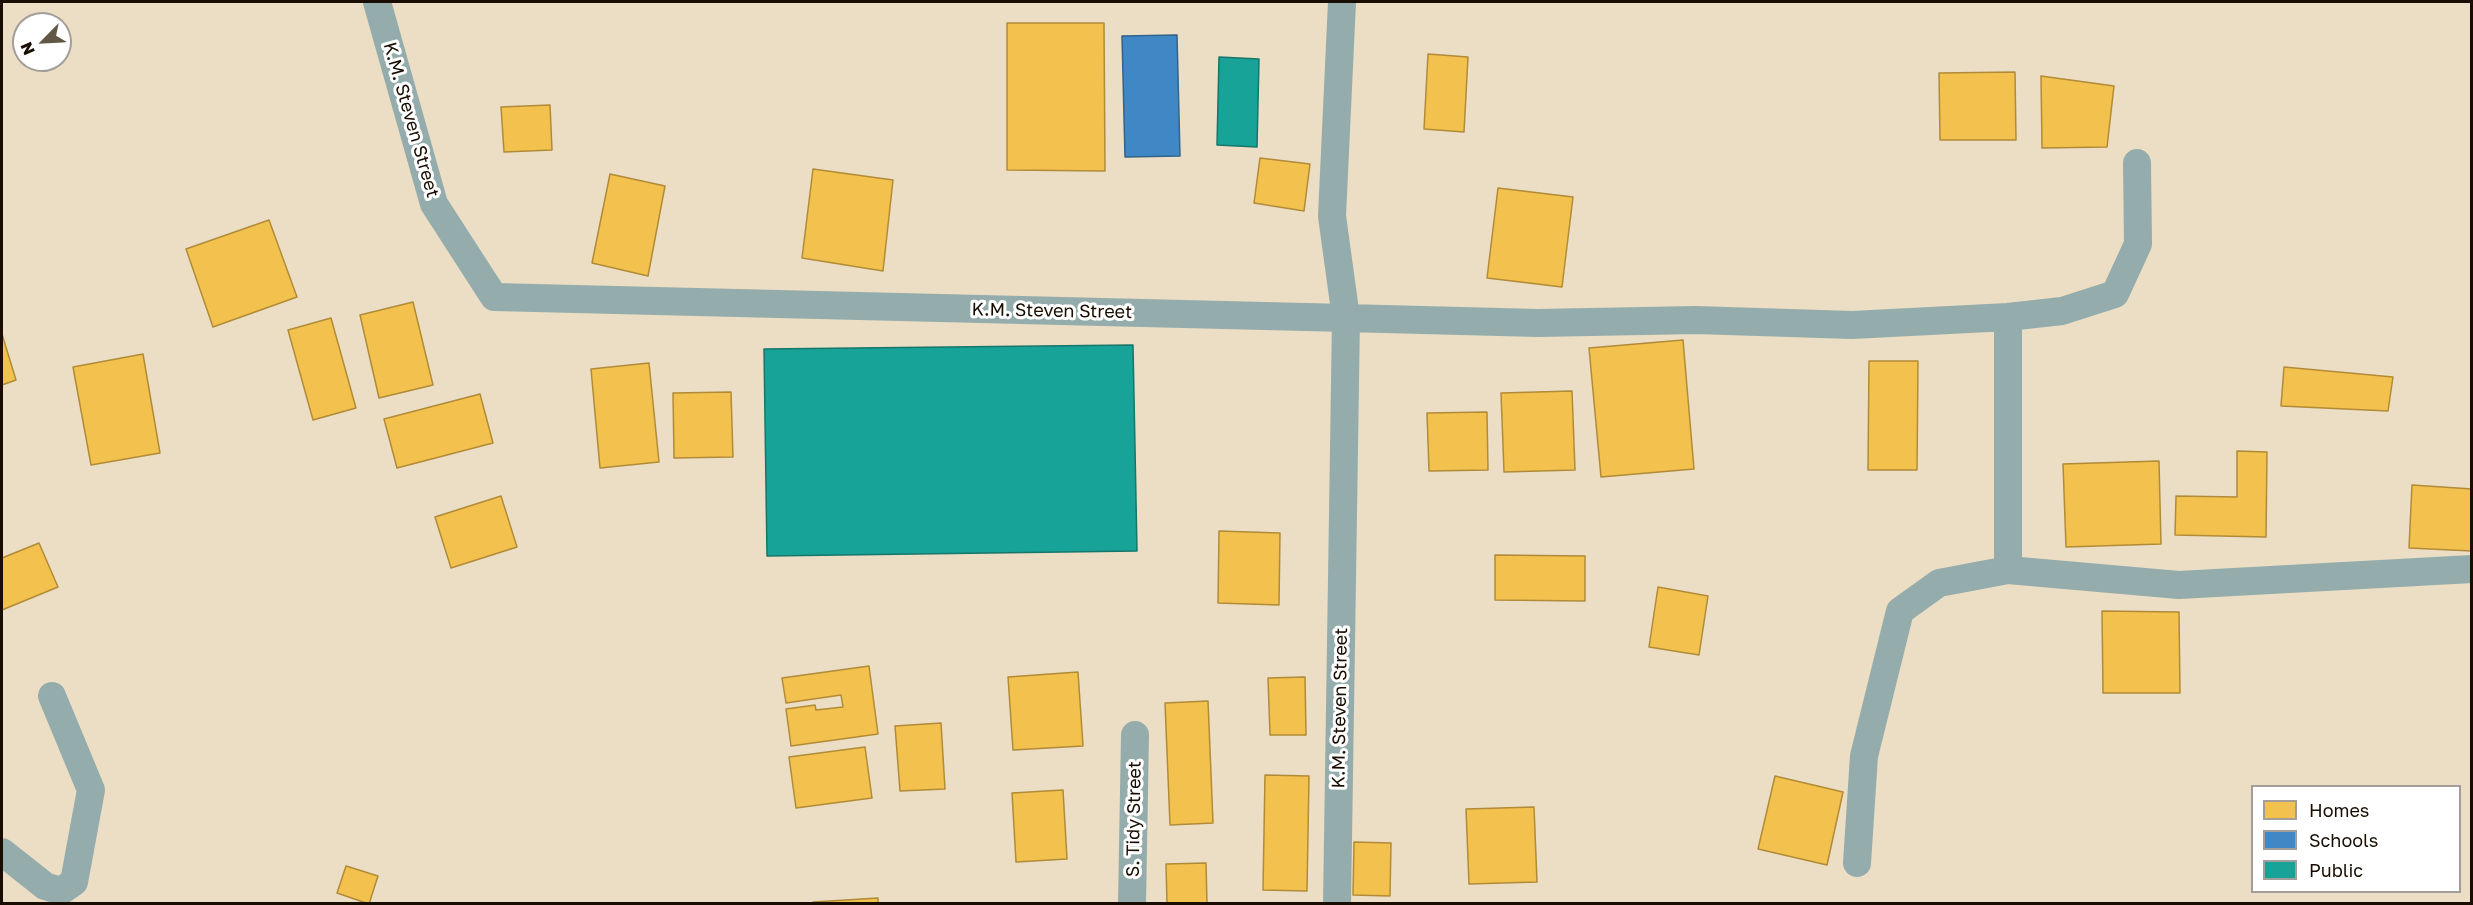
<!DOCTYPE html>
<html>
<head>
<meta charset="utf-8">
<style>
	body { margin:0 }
	#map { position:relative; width:2473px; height:905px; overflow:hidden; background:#ebdec5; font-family:"Golos Text",sans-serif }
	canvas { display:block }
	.frame { position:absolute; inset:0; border:3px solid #180d00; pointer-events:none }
	.legend { position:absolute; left:2251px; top:785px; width:210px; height:108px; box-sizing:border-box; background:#fff; border:2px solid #a39e99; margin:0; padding:8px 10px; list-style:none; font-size:18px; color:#180d00 }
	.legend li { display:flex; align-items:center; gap:12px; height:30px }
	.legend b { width:30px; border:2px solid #a39e99 }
	.north { position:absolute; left:12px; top:12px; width:60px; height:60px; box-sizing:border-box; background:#fff; border:2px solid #a39e99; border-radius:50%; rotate:246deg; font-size:16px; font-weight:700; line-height:24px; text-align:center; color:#180d00 }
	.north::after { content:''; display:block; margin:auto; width:21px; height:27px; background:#625645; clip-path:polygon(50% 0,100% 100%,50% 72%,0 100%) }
</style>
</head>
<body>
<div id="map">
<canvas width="2473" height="905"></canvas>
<div class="frame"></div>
<ul class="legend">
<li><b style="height:16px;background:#f2c14e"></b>Homes</li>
<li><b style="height:16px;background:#3f88c5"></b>Schools</li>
<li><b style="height:16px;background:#17a398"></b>Public</li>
</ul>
<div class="north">N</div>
</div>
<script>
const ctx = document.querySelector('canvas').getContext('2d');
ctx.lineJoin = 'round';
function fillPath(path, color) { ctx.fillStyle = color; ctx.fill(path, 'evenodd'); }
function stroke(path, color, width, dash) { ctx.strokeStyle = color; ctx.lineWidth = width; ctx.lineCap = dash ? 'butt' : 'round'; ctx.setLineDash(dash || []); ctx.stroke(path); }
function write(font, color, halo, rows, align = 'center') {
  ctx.font = font + ' "Golos Text",sans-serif'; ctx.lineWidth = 6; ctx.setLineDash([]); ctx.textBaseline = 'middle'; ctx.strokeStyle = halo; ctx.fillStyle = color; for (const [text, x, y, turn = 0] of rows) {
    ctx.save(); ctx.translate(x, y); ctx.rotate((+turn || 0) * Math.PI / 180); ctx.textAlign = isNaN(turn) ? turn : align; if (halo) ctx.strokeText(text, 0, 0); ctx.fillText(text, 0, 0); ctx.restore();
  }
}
const homes = new Path2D(`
	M 1007,23 L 1104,23 L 1105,171 L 1007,170 Z
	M 1428,54 L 1468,57 L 1464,132 L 1424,129 Z
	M 2015,72 L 2016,140 L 1940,140 L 1939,73 Z
	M 2041,76 L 2114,86 L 2107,147 L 2042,148 Z
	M 550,105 L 552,150 L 504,152 L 501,107 Z
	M 1260,158 L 1310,164 L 1304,211 L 1254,203 Z
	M 813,169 L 893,180 L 883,271 L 802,258 Z
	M 610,174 L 665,186 L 648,276 L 592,263 Z
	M 1498,188 L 1573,197 L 1562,287 L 1487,278 Z
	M 269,220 L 297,297 L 213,327 L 186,249 Z
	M 413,302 L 433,385 L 379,398 L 360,315 Z
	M 331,318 L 356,408 L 313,420 L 288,330 Z
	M 2,334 L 16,380 L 2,385 Z
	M 1683,340 L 1694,469 L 1601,477 L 1589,348 Z
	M 143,354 L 160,453 L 91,465 L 73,367 Z
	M 1869,361 L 1918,361 L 1917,470 L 1868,470 Z
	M 649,363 L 659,462 L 600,468 L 591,369 Z
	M 2284,367 L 2393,377 L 2388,411 L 2281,406 Z
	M 1572,391 L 1575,470 L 1504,472 L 1501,393 Z
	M 731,392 L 733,457 L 674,458 L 673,393 Z
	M 480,394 L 493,443 L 397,468 L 384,419 Z
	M 1487,412 L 1488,470 L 1429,471 L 1427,413 Z
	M 2237,451 L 2267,452 L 2266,537 L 2175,535 L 2176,496 L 2237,497 Z
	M 2159,461 L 2161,544 L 2066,547 L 2063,464 Z
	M 2412,485 L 2472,489 L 2472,551 L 2409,548 Z
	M 501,496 L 517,547 L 451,568 L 435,517 Z
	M 1219,531 L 1280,533 L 1279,605 L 1218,603 Z
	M 39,543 L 58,587 L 2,610 L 2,558 Z
	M 1495,555 L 1585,556 L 1585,601 L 1495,600 Z
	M 1658,587 L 1708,596 L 1699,655 L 1649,647 Z
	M 2102,611 L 2179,612 L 2180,693 L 2103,693 Z
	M 869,666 L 878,734 L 791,746 L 786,709 L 815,705 L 816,710 L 843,707 L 841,695 L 786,703 L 782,678 Z
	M 1078,672 L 1083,746 L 1013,750 L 1008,677 Z
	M 1305,677 L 1306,735 L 1270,735 L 1268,678 Z
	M 1208,701 L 1213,823 L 1170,825 L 1165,703 Z
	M 941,723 L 945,789 L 900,791 L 895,726 Z
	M 865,747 L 872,798 L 796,808 L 789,757 Z
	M 1265,775 L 1309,776 L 1307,891 L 1263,890 Z
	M 1775,776 L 1843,792 L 1827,865 L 1758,849 Z
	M 1063,790 L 1067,859 L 1016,862 L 1012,793 Z
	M 1534,807 L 1537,882 L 1469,884 L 1466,809 Z
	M 1354,842 L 1391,843 L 1390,896 L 1353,895 Z
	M 1206,863 L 1207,904 L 1167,904 L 1166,864 Z
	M 346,866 L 378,876 L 369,904 L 337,893 Z
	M 878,898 L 878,904 L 813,902 Z`);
const schools = new Path2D(`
	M 1177,35 L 1180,156 L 1125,157 L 1122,36 Z`);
const public = new Path2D(`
	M 1219,57 L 1259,59 L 1257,147 L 1217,145 Z
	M 1133,345 L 1137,551 L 767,556 L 764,349 Z`);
const street = new Path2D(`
	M 377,2 L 434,204 L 494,297 L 1346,318 L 1337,904
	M 1342,2 L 1332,216 L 1346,318 L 1538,323 L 1696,320 L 1852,325 L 2008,317 L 2062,311 L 2115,294 L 2138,244 L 2137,163
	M 2008,570 L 2008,317
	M 2,852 L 45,886 L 61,891 L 74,882 L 91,790 L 52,696
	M 1857,863 L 1864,756 L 1900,611 L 1939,583 L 2008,570 L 2179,585 L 2472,569
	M 1132,904 L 1135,735`);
const streetNames = [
	["K.M. Steven Street",411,120,74],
	["K.M. Steven Street",1052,311,1],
	["K.M. Steven Street",1340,708,-89],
	["S. Tidy Street",1134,819,-89]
];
fillPath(homes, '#f2c14e');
stroke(homes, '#b18b37', 1.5);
fillPath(schools, '#3f88c5');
stroke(schools, '#33638a', 1.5);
fillPath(public, '#17a398');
stroke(public, '#17766a', 1.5);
stroke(street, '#94acab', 28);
write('18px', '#180d00', '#fff', streetNames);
</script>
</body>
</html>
